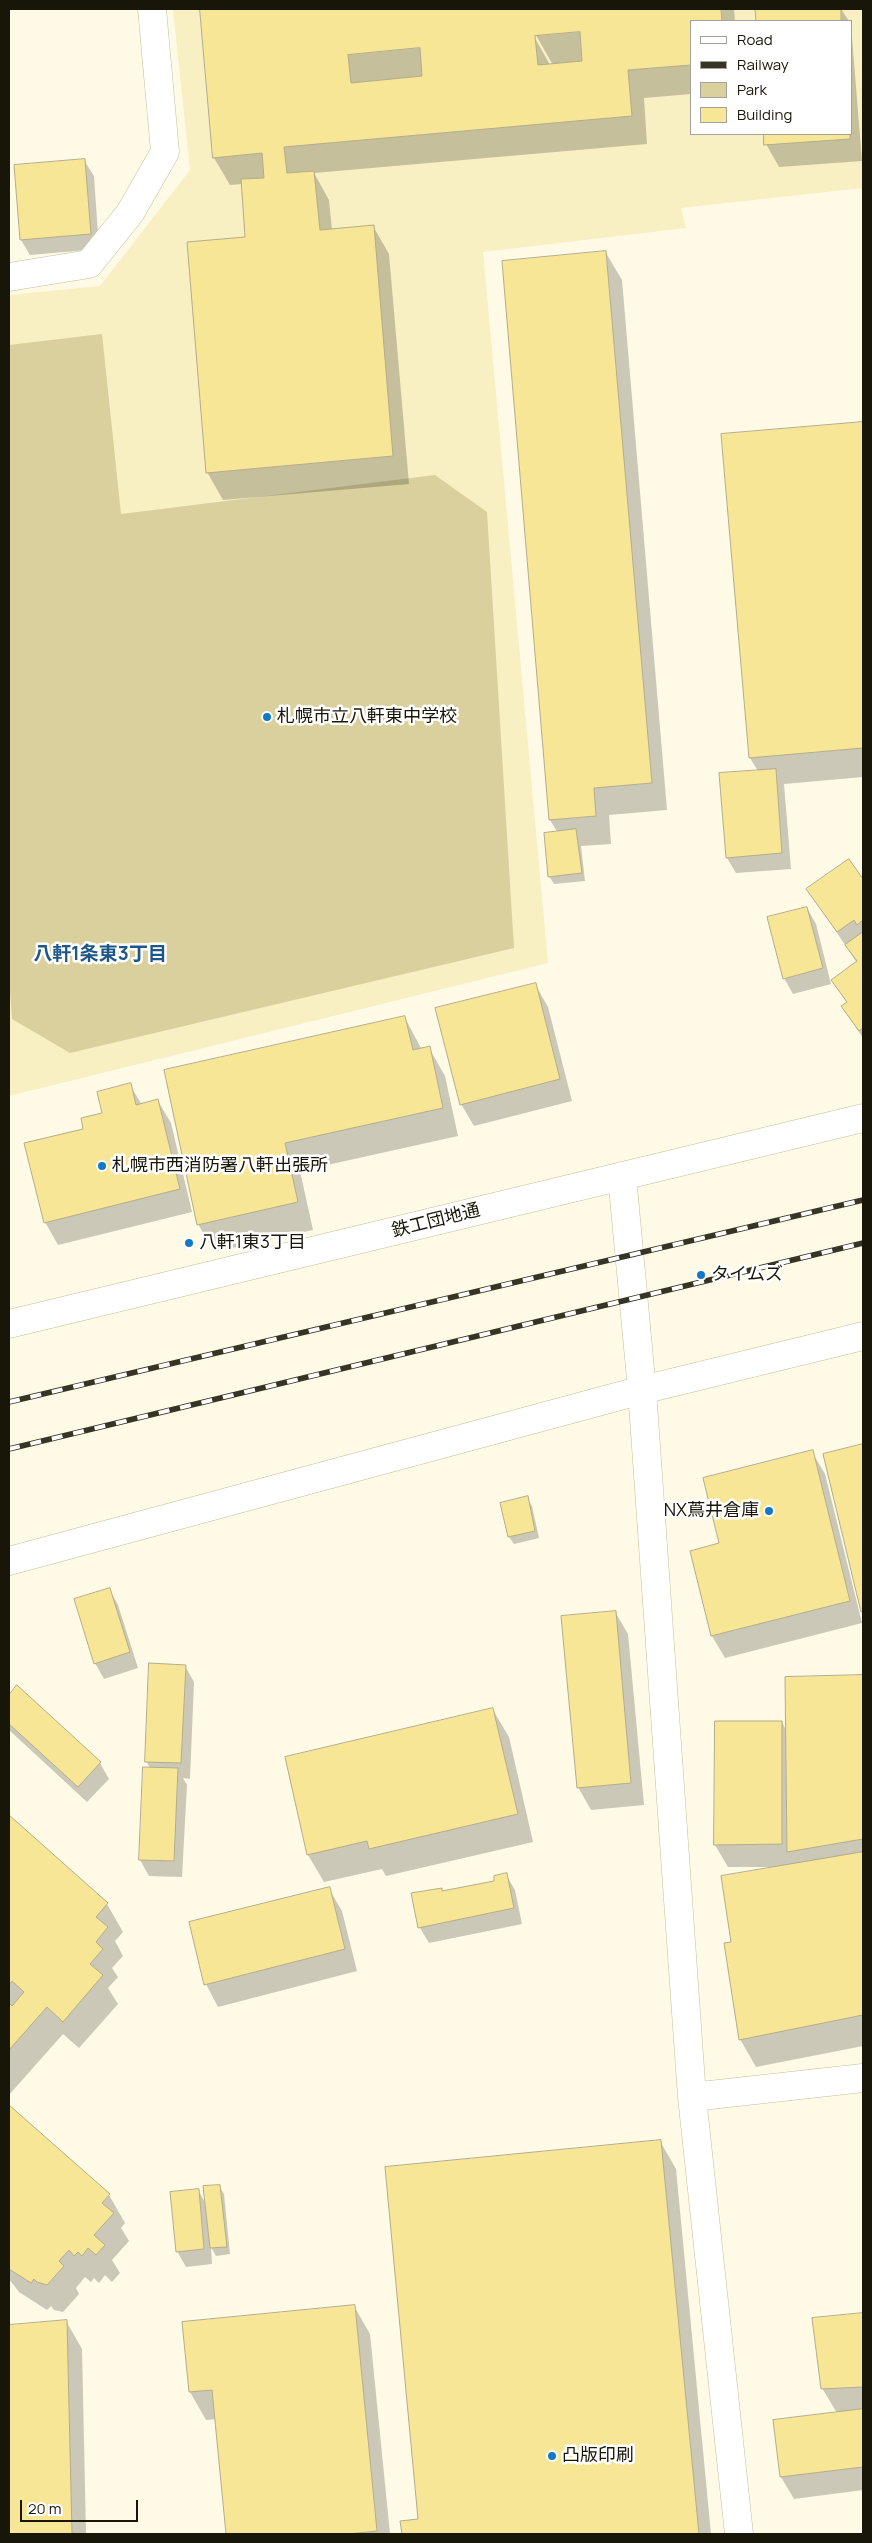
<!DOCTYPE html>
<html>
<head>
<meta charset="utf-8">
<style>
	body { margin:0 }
	#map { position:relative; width:872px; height:2543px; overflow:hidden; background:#fffae5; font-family:Manrope,sans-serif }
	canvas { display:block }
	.frame { position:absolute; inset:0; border:10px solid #181608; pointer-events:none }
	.legend { position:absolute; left:690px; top:20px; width:162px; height:115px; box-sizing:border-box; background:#fff; border:1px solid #a3a29c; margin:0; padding:6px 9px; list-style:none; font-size:15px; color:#181608 }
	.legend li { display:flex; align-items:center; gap:10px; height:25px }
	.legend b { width:25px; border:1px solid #a3a29c }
	.scale { position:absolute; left:20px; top:2500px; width:118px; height:22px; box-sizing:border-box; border:2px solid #181608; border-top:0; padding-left:6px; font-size:15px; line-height:18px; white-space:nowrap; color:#181608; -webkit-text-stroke:4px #fff; paint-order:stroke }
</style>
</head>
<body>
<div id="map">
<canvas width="872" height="2543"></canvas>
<div class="frame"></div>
<ul class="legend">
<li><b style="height:6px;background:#fff"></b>Road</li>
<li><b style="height:6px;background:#363425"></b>Railway</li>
<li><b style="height:14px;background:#dad09d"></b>Park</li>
<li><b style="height:14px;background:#f6e695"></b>Building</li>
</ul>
<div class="scale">20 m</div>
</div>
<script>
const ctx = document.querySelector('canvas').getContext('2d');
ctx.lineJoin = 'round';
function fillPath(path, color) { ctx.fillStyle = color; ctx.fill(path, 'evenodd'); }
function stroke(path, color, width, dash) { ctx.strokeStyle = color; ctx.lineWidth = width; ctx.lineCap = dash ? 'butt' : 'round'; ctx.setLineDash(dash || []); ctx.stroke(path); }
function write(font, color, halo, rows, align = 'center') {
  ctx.font = font + ' Manrope,"Noto Sans JP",sans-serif'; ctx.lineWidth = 5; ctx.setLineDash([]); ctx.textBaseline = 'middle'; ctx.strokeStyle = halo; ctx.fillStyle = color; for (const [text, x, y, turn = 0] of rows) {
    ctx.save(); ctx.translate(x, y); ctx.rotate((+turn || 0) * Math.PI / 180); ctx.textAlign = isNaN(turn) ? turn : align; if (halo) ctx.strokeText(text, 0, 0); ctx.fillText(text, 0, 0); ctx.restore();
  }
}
const built = new Path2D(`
	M 173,9 L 863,9 L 863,188 L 681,208 L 686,228 L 483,252 L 548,963 L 9,1096 L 9,295 L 100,286 L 190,170 ZM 691,21 L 851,21 L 851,134 L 691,134 Z`);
const green = new Path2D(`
	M 102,334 L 121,514 L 435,475 L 487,512 L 514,948 L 70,1053 L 12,1019 L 9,975 L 9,345 Z`);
const shadow = new Path2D(`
	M 202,9 L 734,9 L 735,21 L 691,21 L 691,94 L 644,98 L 647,144 L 314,173 L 329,200 L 332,230 L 373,226 L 389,254 L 409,484 L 223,500 L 207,472 L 247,238 L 242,184 L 230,185 L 214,158 ZM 533,30 L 553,65 L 550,65 L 531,31 Z
	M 793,9 L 841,9 L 849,21 L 757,21 L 756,12 Z
	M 851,25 L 862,161 L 779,167 L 766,144 L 765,134 L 851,134 Z
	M 84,160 L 94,176 L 99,249 L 30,255 L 21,240 Z
	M 606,253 L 622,280 L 667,810 L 609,815 L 611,844 L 581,846 L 585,881 L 554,884 L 549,876 L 558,833 L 550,820 L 503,262 Z
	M 863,423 L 863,777 L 784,784 L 791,869 L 736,873 L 727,858 L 758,771 L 750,758 L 722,435 Z
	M 849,860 L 863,881 L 863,1038 L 842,1007 L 847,1003 L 833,981 L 857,963 L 808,889 Z
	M 807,908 L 816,924 L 831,984 L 793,994 L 784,978 Z
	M 535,984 L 548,1007 L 572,1101 L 474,1126 L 461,1104 Z
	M 405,1018 L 422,1050 L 429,1048 L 445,1076 L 458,1136 L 300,1171 L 313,1230 L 214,1252 L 198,1224 Z
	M 130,1085 L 142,1105 L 158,1101 L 171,1123 L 192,1212 L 58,1245 L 45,1222 L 85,1130 L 103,1114 Z
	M 863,1446 L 863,1614 L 824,1455 Z
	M 812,1452 L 825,1474 L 862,1623 L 725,1658 L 712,1636 L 691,1552 L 721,1544 Z
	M 527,1498 L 532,1506 L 539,1538 L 514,1544 L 509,1537 Z
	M 109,1589 L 118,1605 L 138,1668 L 104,1679 L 95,1663 Z
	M 615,1612 L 628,1634 L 644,1805 L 591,1810 L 578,1787 Z
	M 185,1666 L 194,1682 L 190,1779 L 183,1778 L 187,1785 L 182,1877 L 149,1876 L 140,1860 L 150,1768 L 146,1761 Z
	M 863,1677 L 863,2046 L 756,2067 L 740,2039 L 733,1943 L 776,1867 L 728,1867 L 715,1845 L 782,1722 L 787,1732 L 786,1678 Z
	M 17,1687 L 100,1763 L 109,1779 L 87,1802 L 9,1730 L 9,1697 Z
	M 493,1710 L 509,1737 L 533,1842 L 386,1876 L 382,1869 L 324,1882 L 308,1855 Z
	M 9,1817 L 107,1904 L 123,1932 L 115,1941 L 123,1956 L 112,1968 L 118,1977 L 108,1988 L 118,2004 L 79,2048 L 63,2034 L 9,2095 Z
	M 506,1875 L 515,1890 L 522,1924 L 429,1943 L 420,1928 L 441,1889 L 443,1892 L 496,1882 Z
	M 329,1889 L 342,1911 L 357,1971 L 218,2007 L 206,1984 Z
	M 9,2107 L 109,2195 L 125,2223 L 121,2228 L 129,2241 L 112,2260 L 120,2273 L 112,2282 L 105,2275 L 99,2283 L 94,2278 L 91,2282 L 85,2277 L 76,2288 L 79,2294 L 63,2312 L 54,2310 L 51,2306 L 47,2310 L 19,2292 L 9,2279 Z
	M 660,2141 L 676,2169 L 711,2534 L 403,2534 L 402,2522 L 420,2520 Z
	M 219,2186 L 224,2194 L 230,2254 L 216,2256 L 211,2247 L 212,2264 L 186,2267 L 177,2251 L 198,2190 L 206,2204 Z
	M 354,2306 L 370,2334 L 390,2534 L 227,2534 L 216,2419 L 206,2420 L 190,2392 L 184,2323 Z
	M 863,2315 L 863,2490 L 794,2499 L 781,2477 L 837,2413 L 822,2388 L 813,2319 Z
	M 66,2321 L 82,2349 L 86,2534 L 9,2534 L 9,2326 Z`);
const building = new Path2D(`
	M 200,9 L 721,9 L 722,21 L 691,21 L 691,65 L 628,70 L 632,116 L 284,147 L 287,173 L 314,171 L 320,230 L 374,225 L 393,456 L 206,473 L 187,242 L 245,237 L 241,179 L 264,178 L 262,153 L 213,158 ZM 580,32 L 582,61 L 538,65 L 535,36 ZM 420,48 L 422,76 L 351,83 L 348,55 Z
	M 776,9 L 841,9 L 841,21 L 756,21 L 755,10 Z
	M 764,134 L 850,134 L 850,139 L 764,145 Z
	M 85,159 L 91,234 L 20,240 L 14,165 Z
	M 606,251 L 652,783 L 594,788 L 596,816 L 549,820 L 502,261 Z
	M 863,422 L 863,748 L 749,758 L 721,434 Z
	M 776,769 L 782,853 L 726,858 L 719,773 Z
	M 576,829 L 582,873 L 548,877 L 544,833 Z
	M 849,859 L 863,879 L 863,920 L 857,925 L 854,920 L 837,932 L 806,889 Z
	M 807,907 L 823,968 L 783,979 L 767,917 Z
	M 863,932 L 863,1028 L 859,1031 L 841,1006 L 847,1002 L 831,980 L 857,961 L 845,945 Z
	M 536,983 L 560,1079 L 460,1105 L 435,1008 Z
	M 405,1016 L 413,1050 L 430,1046 L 443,1108 L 285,1143 L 298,1202 L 197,1225 L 164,1070 Z
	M 131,1083 L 136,1105 L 158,1099 L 180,1189 L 44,1223 L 24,1143 L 83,1129 L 81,1118 L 102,1113 L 97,1092 Z
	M 863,1444 L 863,1611 L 861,1612 L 823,1454 Z
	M 813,1450 L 850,1601 L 711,1636 L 690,1551 L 719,1543 L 703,1478 Z
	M 528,1496 L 535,1531 L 508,1537 L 500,1503 Z
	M 110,1588 L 130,1652 L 94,1664 L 74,1599 Z
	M 616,1611 L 631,1783 L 577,1788 L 561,1616 Z
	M 149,1663 L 186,1665 L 181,1763 L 145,1762 Z
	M 863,1675 L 863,1839 L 787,1852 L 785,1677 Z
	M 17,1685 L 101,1762 L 78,1787 L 9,1724 L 9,1695 Z
	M 493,1708 L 518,1814 L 369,1849 L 367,1841 L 307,1855 L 285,1757 Z
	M 715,1721 L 782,1721 L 782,1844 L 714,1845 Z
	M 143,1767 L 178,1768 L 174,1861 L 139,1860 Z
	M 9,1815 L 108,1903 L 96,1917 L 108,1927 L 96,1942 L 103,1949 L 90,1964 L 103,1975 L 63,2022 L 47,2007 L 9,2050 L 9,2003 L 12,2006 L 24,1992 L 12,1981 L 9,1985 Z
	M 863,1852 L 863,2015 L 739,2040 L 724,1943 L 731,1942 L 721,1876 Z
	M 507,1873 L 514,1908 L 418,1928 L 411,1893 L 442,1888 L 442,1891 L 494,1881 L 494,1876 Z
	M 330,1887 L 345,1949 L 204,1985 L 189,1922 Z
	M 9,2105 L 110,2194 L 102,2203 L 114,2213 L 94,2235 L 105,2245 L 96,2255 L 88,2248 L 82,2256 L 78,2252 L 74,2256 L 69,2250 L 59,2261 L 64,2266 L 47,2285 L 37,2282 L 34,2279 L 31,2283 L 9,2269 Z
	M 661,2140 L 699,2534 L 402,2534 L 400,2521 L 418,2519 L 385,2167 Z
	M 220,2185 L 227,2247 L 210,2248 L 203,2186 Z
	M 199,2189 L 204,2249 L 176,2252 L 170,2192 Z
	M 355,2305 L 377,2531 L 348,2534 L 226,2534 L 212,2390 L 189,2392 L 182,2322 Z
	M 863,2313 L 863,2387 L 821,2389 L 812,2318 Z
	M 67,2320 L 72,2534 L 9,2534 L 9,2325 Z
	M 863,2409 L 863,2467 L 780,2477 L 773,2420 Z`);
const minor = new Path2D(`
	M 9,277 L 89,264 L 130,213 L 165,152 L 152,9
	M 622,1176 L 642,1390 L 692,2097 L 739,2534
	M 9,1324 L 863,1118
	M 9,1561 L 642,1390 L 863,1336
	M 692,2097 L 863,2078`);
const rail = new Path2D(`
	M 9,1402 L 863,1200
	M 9,1449 L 863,1243`);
const markers = [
	[267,717,5,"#1379c5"],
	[102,1166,5,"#1379c5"],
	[189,1243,5,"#1379c5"],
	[701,1275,5,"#1379c5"],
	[769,1511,5,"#1379c5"],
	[552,2456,5,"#1379c5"]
];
const poiNames = [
	["札幌市立八軒東中学校",277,717],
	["札幌市西消防署八軒出張所",112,1166],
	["八軒1東3丁目",199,1243],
	["タイムズ",711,1275],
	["NX蔦井倉庫",759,1511,"right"],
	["凸版印刷",562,2456]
];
const streetNames = [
	["鉄工団地通",436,1221,-14]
];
const neighbourhoodNames = [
	["八軒1条東3丁目",100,955]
];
fillPath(built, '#f8efc3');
fillPath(green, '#dad09d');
fillPath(shadow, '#0003');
fillPath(building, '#f6e695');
stroke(building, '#b4ad8b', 1);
stroke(minor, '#c5be9a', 29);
stroke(minor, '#fff', 28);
stroke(rail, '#363425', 5.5);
stroke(rail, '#fff', 4, [11]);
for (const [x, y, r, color] of markers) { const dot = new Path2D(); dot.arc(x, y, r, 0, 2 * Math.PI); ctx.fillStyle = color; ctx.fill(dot); stroke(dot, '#fff', 2); }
write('18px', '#181608', '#fff', poiNames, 'left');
write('18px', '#181608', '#fff', streetNames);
write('bold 19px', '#1c5788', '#fff', neighbourhoodNames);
</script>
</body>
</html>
